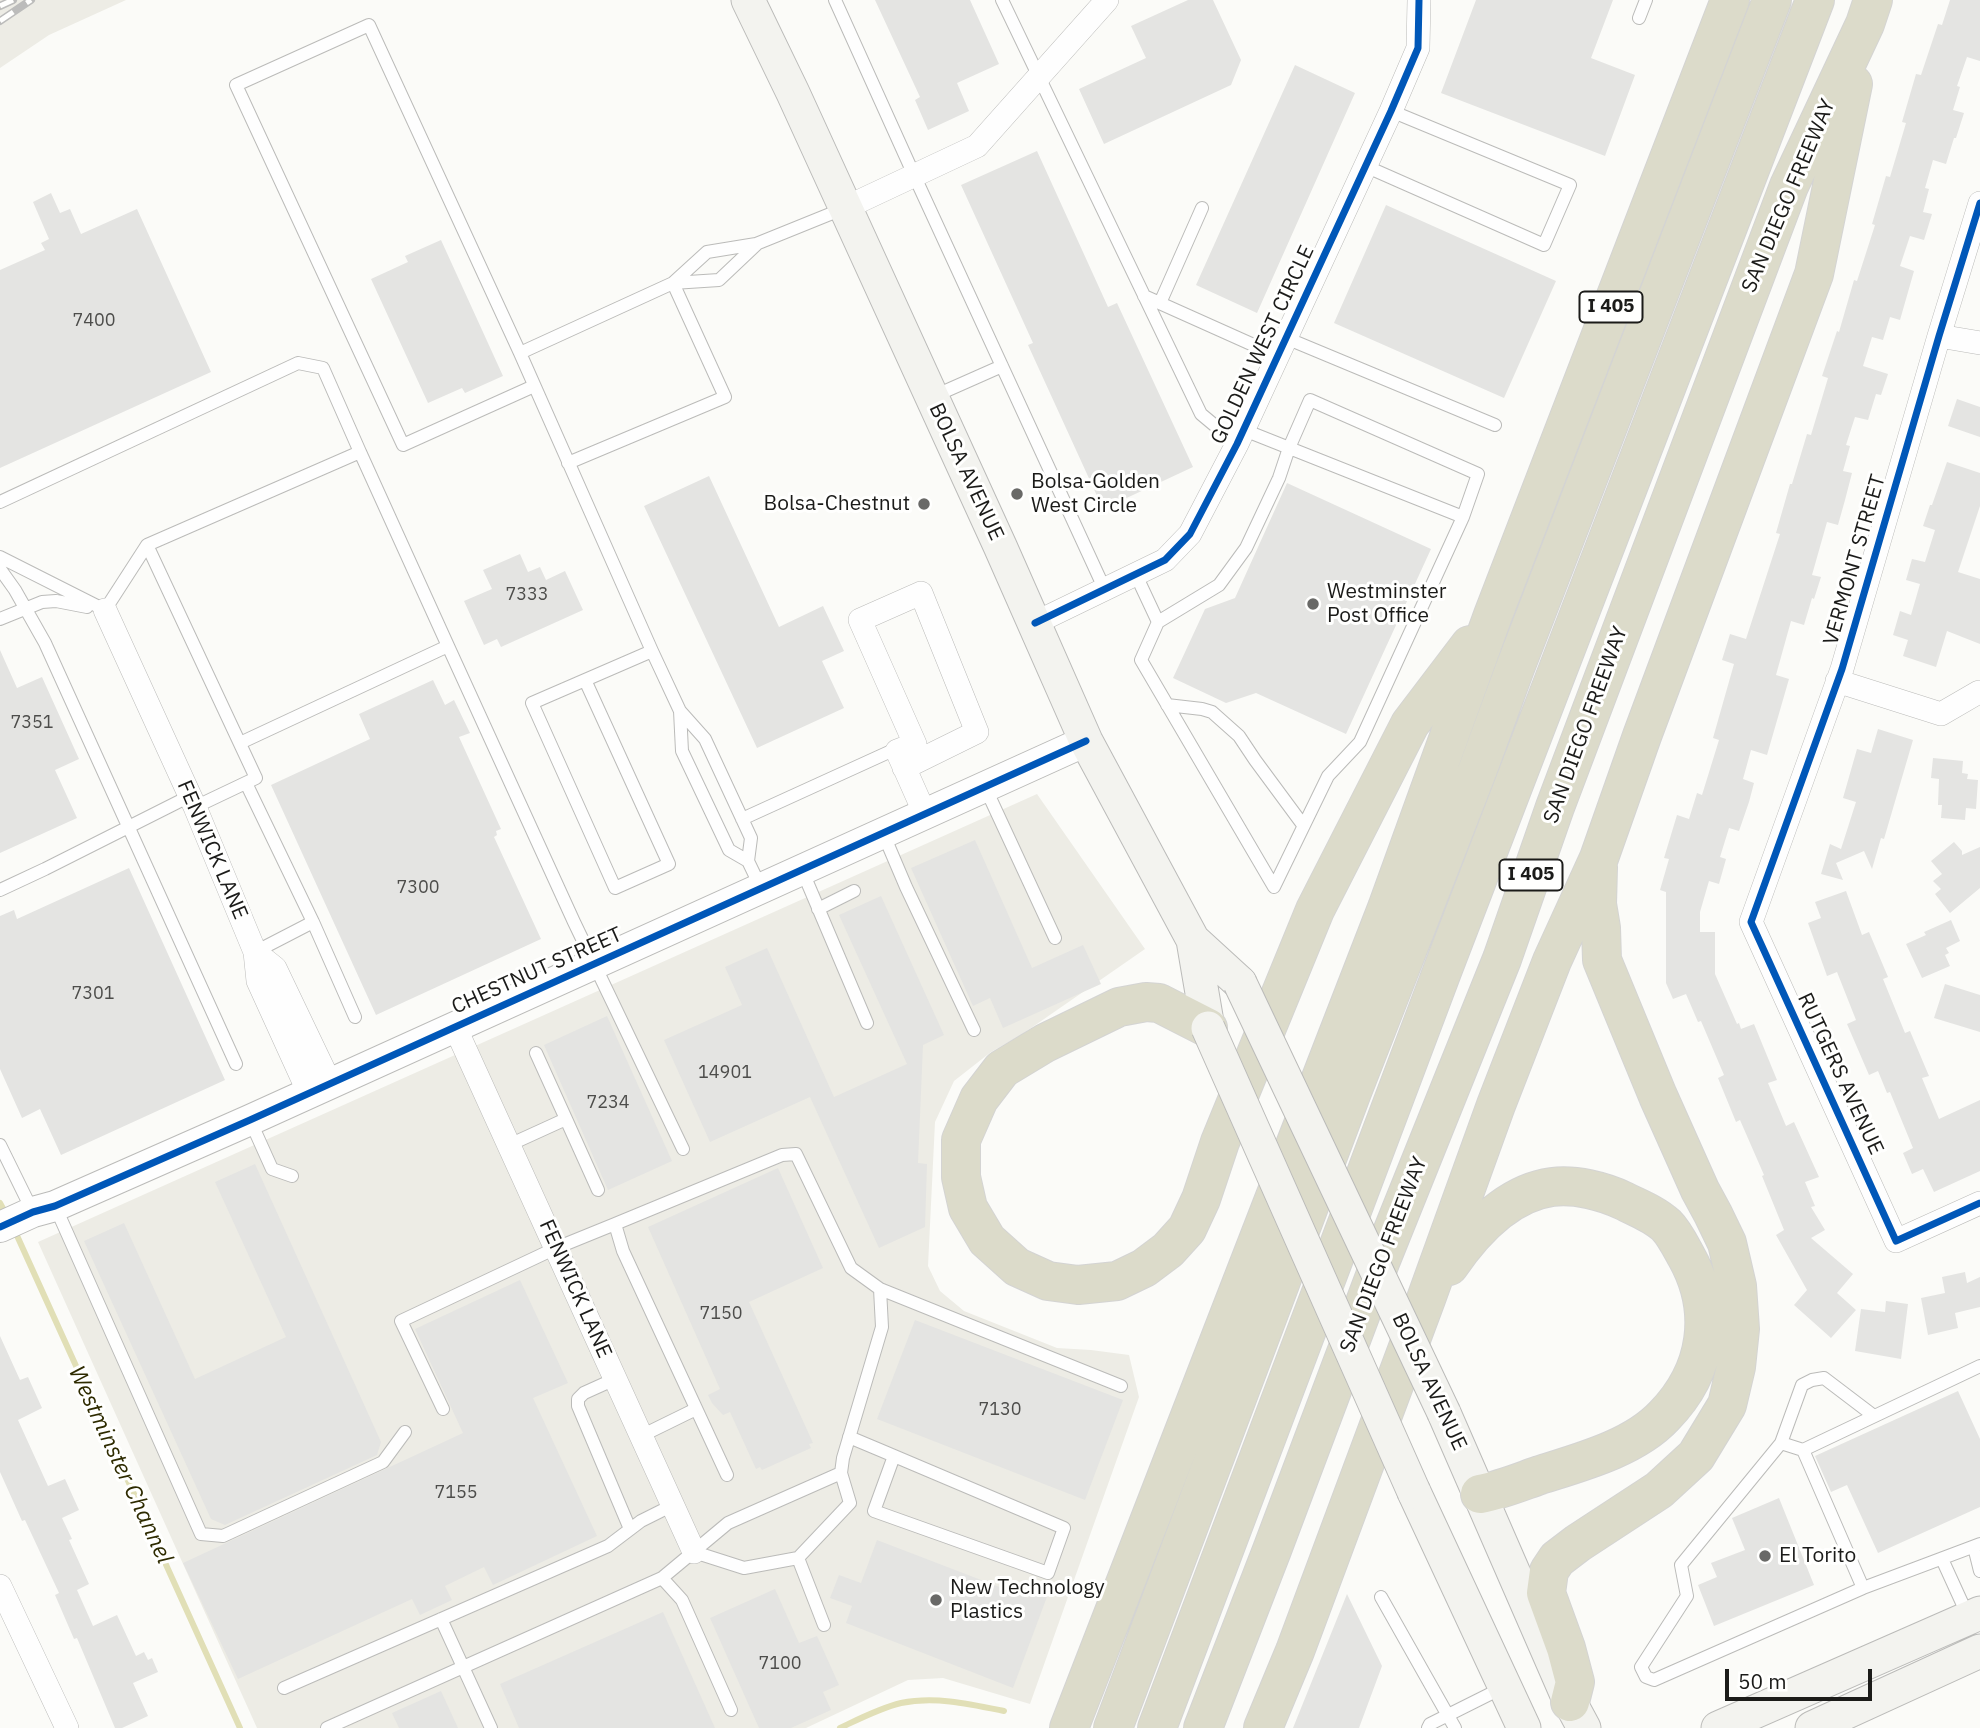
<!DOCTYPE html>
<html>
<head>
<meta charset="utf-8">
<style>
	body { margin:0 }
	#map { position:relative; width:1980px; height:1728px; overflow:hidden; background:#fbfbf8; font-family:"IBM Plex Sans",sans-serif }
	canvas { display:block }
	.scale { position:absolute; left:1725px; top:1669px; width:147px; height:32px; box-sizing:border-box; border:4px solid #1b1b19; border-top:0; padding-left:9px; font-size:21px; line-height:24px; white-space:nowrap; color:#1b1b19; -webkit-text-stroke:5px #fffffe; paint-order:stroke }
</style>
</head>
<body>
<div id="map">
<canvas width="1980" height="1728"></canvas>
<div class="scale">50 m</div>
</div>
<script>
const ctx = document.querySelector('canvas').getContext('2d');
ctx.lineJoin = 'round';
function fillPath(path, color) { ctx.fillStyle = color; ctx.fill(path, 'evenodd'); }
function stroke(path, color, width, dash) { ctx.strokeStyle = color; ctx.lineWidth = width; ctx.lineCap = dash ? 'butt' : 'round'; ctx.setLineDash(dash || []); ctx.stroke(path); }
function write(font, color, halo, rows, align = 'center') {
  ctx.font = font + ' "IBM Plex Sans",sans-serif'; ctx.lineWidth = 6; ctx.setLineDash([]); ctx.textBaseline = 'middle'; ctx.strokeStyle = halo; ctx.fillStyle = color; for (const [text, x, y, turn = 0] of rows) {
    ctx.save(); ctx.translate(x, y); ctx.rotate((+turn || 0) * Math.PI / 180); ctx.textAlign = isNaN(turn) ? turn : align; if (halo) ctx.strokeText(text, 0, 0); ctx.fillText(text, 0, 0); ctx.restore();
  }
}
const built = new Path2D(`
	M 0,0 L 126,0 L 49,35 L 0,68 Z
	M 1037,794 L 1145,949 L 1021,1035 L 991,1052 L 954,1081 L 935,1122 L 928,1266 L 940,1291 L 964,1311 L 1057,1348 L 1091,1350 L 1129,1355 L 1139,1397 L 1030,1704 L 943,1678 L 908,1680 L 806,1728 L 257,1728 L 38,1242 Z`);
const stream = new Path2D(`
	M 0,1203 L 7,1216
	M 14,1229 L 240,1728
	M 840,1728 C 859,1719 880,1708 901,1703 C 935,1696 970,1704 1004,1711`);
const building = new Path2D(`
	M 875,0 L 970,0 L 999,64 L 957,83 L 969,111 L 928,130 L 915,100 L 920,97 Z
	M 1188,0 L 1213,0 L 1241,60 L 1231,85 L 1104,144 L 1079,89 L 1146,58 L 1131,26 Z
	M 1476,0 L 1613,0 L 1591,58 L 1635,75 L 1605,156 L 1441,93 Z
	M 1950,0 L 1980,0 L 1980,61 L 1967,57 L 1957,86 L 1960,87 L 1953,110 L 1964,113 L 1956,138 L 1954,138 L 1946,164 L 1933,160 L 1925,188 L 1929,189 L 1923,212 L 1932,214 L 1924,240 L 1910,236 L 1900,266 L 1914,271 L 1900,320 L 1890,317 L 1883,340 L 1872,337 L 1863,366 L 1888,374 L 1881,395 L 1876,394 L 1868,420 L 1855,417 L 1846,445 L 1850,446 L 1843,471 L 1852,473 L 1845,500 L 1838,525 L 1827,522 L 1812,575 L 1821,577 L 1814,599 L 1812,598 L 1804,625 L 1791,621 L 1776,675 L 1789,679 L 1767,755 L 1751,750 L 1743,779 L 1754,783 L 1749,802 L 1739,831 L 1729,828 L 1720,857 L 1726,859 L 1719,884 L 1709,881 L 1700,912 L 1700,932 L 1715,932 L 1715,974 L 1737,1024 L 1739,1023 L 1741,1029 L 1754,1024 L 1777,1080 L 1768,1083 L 1786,1126 L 1794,1122 L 1819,1177 L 1805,1182 L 1815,1206 L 1811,1207 L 1825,1230 L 1811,1238 L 1853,1274 L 1837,1293 L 1856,1310 L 1831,1338 L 1794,1305 L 1807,1290 L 1776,1235 L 1784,1230 L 1762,1176 L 1764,1175 L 1740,1120 L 1736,1122 L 1718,1078 L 1724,1075 L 1701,1021 L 1698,1022 L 1686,994 L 1673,999 L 1666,983 L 1666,892 L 1660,890 L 1669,859 L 1664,858 L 1677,815 L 1689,819 L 1697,793 L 1702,795 L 1719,740 L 1713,738 L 1734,664 L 1722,660 L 1730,634 L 1746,639 L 1780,534 L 1776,533 L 1790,484 L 1792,484 L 1807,434 L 1811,435 L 1828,378 L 1822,376 L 1837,331 L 1839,332 L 1854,280 L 1857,281 L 1875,225 L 1872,224 L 1886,176 L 1890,177 L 1906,123 L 1902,122 L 1916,74 L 1921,75 L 1938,24 L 1942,25 Z
	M 1295,65 L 1355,93 L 1257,313 L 1196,285 Z
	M 1037,151 L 1108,307 L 1117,303 L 1193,467 L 1103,509 L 1028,345 L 1033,343 L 961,185 Z
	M 51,193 L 60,213 L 70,209 L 81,234 L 137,209 L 211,372 L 0,468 L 0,270 L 45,250 L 41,243 L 49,239 L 33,202 Z
	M 1386,205 L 1556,281 L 1504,398 L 1334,323 Z
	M 441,240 L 503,376 L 465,393 L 462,388 L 428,403 L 371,279 L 408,262 L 405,256 Z
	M 1957,399 L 1980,407 L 1980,437 L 1948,426 Z
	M 1947,462 L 1980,473 L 1980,506 L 1958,572 L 1980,579 L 1980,644 L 1947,631 L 1936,667 L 1903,656 L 1908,640 L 1893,635 L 1900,611 L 1911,615 L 1920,584 L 1906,580 L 1912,559 L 1925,562 L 1935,530 L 1923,526 L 1930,505 L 1932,505 Z
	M 709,476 L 779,627 L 823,606 L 844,651 L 822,661 L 844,708 L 757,748 L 644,506 Z
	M 1287,483 L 1431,549 L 1346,734 L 1256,693 L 1226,703 L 1173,678 L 1205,609 L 1235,598 Z
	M 520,554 L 528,572 L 540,567 L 546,580 L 565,571 L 583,610 L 501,647 L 497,639 L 484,645 L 464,601 L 492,589 L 483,570 Z
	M 0,650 L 17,688 L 42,677 L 79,759 L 55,770 L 77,818 L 0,853 Z
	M 433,680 L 445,705 L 454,700 L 470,733 L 459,737 L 501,829 L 496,831 L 497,835 L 494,837 L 541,939 L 376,1015 L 271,785 L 370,739 L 359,714 Z
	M 1878,729 L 1913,740 L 1884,839 L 1881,838 L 1872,869 L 1864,851 L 1836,863 L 1843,880 L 1821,874 L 1830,844 L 1841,849 L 1856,802 L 1843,798 L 1857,749 L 1871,753 Z
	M 1933,758 L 1963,761 L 1962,773 L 1968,774 L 1967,779 L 1978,780 L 1976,809 L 1966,808 L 1965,820 L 1941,818 L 1942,805 L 1938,805 L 1939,779 L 1931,778 Z
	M 975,840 L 1032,968 L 1083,945 L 1101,984 L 1003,1028 L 990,998 L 973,1006 L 911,868 Z
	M 1954,842 L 1962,851 L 1962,855 L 1980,847 L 1980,888 L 1950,913 L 1935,894 L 1941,889 L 1933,881 L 1942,874 L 1931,861 Z
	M 129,868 L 225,1080 L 61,1155 L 40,1109 L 22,1118 L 0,1069 L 0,916 L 14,910 L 17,919 Z
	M 1846,891 L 1862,935 L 1869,932 L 1888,977 L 1883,979 L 1905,1033 L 1910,1031 L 1929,1076 L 1922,1078 L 1939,1119 L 1980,1100 L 1980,1171 L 1934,1192 L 1923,1169 L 1912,1174 L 1903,1153 L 1913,1148 L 1890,1092 L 1887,1093 L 1878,1071 L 1869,1075 L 1847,1024 L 1856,1020 L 1837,972 L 1827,976 L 1808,923 L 1821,918 L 1815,902 Z
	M 881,896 L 944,1035 L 923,1045 L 918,1163 L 927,1164 L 925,1227 L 879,1248 L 810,1097 L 710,1142 L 664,1040 L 742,1005 L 725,967 L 767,948 L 834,1097 L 907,1064 L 839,915 Z
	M 1951,920 L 1960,941 L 1946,948 L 1949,953 L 1945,955 L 1950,966 L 1922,978 L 1906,944 L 1926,935 L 1924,932 Z
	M 1945,984 L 1980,995 L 1980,1032 L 1934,1018 Z
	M 607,1016 L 672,1161 L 608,1190 L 544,1045 Z
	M 255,1164 L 381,1442 L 377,1455 L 225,1525 L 211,1519 L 84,1241 L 124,1223 L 195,1379 L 286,1337 L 215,1182 Z
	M 778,1168 L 823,1268 L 749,1302 L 813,1443 L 809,1444 L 811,1448 L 762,1470 L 760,1467 L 756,1469 L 730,1412 L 723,1415 L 712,1403 L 708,1395 L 720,1389 L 648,1227 Z
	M 1965,1272 L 1967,1283 L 1980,1277 L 1980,1307 L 1955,1313 L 1958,1328 L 1928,1335 L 1921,1298 L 1945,1293 L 1942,1277 Z
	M 520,1280 L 568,1383 L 533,1398 L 597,1536 L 493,1585 L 484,1567 L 445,1586 L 452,1600 L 420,1615 L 412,1599 L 238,1679 L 183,1563 L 463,1433 L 415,1329 Z
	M 1886,1301 L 1908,1304 L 1901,1359 L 1855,1351 L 1861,1309 L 1885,1312 Z
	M 915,1320 L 1123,1400 L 1085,1500 L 877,1419 Z
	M 0,1336 L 20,1380 L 28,1377 L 42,1408 L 18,1420 L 48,1486 L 65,1479 L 79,1510 L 62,1518 L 72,1539 L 69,1540 L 89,1584 L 77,1590 L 93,1626 L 117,1615 L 136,1656 L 144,1652 L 148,1660 L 152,1658 L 158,1672 L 133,1683 L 148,1716 L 122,1728 L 115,1728 L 77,1638 L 74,1639 L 55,1595 L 59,1593 L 25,1520 L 22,1521 L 0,1472 Z
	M 1958,1391 L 1980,1439 L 1980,1507 L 1878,1553 L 1847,1485 L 1831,1492 L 1815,1456 Z
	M 1779,1498 L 1814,1585 L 1714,1626 L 1698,1585 L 1717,1577 L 1711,1563 L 1745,1550 L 1732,1518 Z
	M 877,1540 L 1028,1598 L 1032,1587 L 1048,1594 L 1013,1688 L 846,1623 L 852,1606 L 830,1598 L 839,1575 L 861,1583 Z
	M 775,1589 L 799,1643 L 817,1636 L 839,1685 L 823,1692 L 831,1710 L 791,1728 L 759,1728 L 710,1618 Z
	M 1347,1594 L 1382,1666 L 1359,1728 L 1293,1728 Z
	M 663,1612 L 715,1728 L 519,1728 L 500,1684 Z
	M 441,1691 L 458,1728 L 399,1728 L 392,1713 Z`);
const service = new Path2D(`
	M 835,0 L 914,175 L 1105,590
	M 1002,0 L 1201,414 L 1237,444
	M 1639,18 L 1646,0
	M 1365,166 L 1544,245 L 1570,185 L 1391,111
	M 673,283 L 719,280 L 756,245
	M 1144,296 L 1278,356
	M 1160,303 L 1202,208
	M 1286,338 L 1495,425
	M 520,353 L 673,283 L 707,252 L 756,244 L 845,208
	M 534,386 L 403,445 L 236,85 L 369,25 L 520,353 L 652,651 L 680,711 L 705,739 L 751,838 L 748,861 L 761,888
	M 932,397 L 1002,366
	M 1244,430 L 1463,517 L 1360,742 L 1328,776 L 1274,887 L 1141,660 L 1158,622 L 1219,585 L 1246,548 L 1279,478 L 1289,448 L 1310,400 L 1478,474 L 1463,517
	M 568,463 L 725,397 L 673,283
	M 0,502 L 298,363 L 323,368 L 360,452
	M 0,557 L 105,610
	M 0,569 L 15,590 L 45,643 L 236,1064
	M 1136,575 L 1158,622
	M 105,610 L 147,545
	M 0,619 L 42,602 L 56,601 L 87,607
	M 448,646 L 574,922 L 683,1149
	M 585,680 L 669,864 L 615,888 L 532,703 L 652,651
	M 1167,705 L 1202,709 L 1212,712 L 1239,736 L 1255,760 L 1303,825
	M 680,711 L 682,751 L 729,850 L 748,861
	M 246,783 L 313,922 L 355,1017
	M 985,787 L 1055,938
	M 195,807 L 256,778 L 147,545 L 360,452 L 448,646 L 240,743
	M 742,819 L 889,752 L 897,751
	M 883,833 L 906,887 L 974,1030
	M 802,870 L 867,1023
	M 0,890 L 45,869 L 190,796
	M 818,909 L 854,891
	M 255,952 L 313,922
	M 566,1119 L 598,1190
	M 250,1120 L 272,1169 L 292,1176
	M 0,1145 L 33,1212
	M 509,1145 L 566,1119 L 536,1053
	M 55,1206 L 201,1534 L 223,1536 L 383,1462 L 405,1432
	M 880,1289 L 1121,1386
	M 615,1379 L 584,1393 L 578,1399 L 578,1406 L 630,1529
	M 443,1409 L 401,1321 L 556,1248 L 615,1224
	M 1874,1416 L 1824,1378 L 1812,1380 L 1802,1385 L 1781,1443 L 1681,1565 L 1687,1596 L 1641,1667 L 1646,1677 L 1654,1680 L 1863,1588 L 1980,1544
	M 641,1436 L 696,1409
	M 849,1437 L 880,1450 L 1064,1528 L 1048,1573 L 874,1511 L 894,1456
	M 1781,1443 L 1803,1450 L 1863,1588
	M 1803,1450 L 1980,1366
	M 1974,1547 L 1980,1571
	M 694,1552 L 744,1568 L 798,1558 L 850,1503 L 841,1473
	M 798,1558 L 824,1625
	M 1942,1559 L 1968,1616
	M 662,1578 L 682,1600 L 731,1710
	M 1381,1597 L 1455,1728
	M 441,1619 L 491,1728
	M 284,1688 L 608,1546 L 641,1521 L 673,1505
	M 327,1728 L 662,1578 L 728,1523 L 841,1473 L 843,1458 L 882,1327 L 880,1289 L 851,1268 L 796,1154 L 782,1155 L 615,1224 L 623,1251 L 727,1475
	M 1428,1728 L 1430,1724 L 1504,1687`);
const minor = new Path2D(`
	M 1980,203 L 1939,336 L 1842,669 L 1751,922 L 1896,1241 L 1980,1203
	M 845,208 L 977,146 L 1107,0
	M 1939,336 L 1980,343
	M 105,610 L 195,807 L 255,952 L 275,968 L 330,1083
	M 1035,623 L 1165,560 L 1190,534 L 1237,444 L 1391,111 L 1418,48 L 1419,0
	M 1837,681 L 1941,714 L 1979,692
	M 904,768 L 977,732 L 921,593 L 860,620 L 915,744 L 897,751 L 925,814
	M 255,952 L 258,981 L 309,1093
	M 455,1027 L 694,1552
	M 0,1586 L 67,1728`);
const tertiary = new Path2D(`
	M 0,1227 L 33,1212 L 55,1206 L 250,1120 L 1086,741`);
const secondary = new Path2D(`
	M 748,0 L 793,93 L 1000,546 L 1086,741 L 1193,940 L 1208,1028
	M 1193,940 L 1240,983
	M 1444,1413 L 1570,1702 L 1584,1728
	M 1414,1492 L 1524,1728
	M 1718,1728 L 1980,1613
	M 1812,1728 L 1980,1651`);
const motorway = new Path2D(`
	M 1208,1028 L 1159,1003 L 1146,1002 L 1119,1007 L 1045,1043 L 1002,1069 L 979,1099 L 961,1140 L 961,1177 L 968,1208 L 987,1240 L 1017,1267 L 1048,1281 L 1078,1285 L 1117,1281 L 1144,1268 L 1168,1250 L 1187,1229 L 1201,1199 L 1220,1142 L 1315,910 L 1410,724 L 1470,645
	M 1449,1266 C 1473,1231 1507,1193 1552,1187 C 1575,1184 1603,1191 1624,1201 C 1638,1208 1654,1214 1666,1225 C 1674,1233 1680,1245 1686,1256 C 1717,1311 1708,1371 1664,1416 C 1634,1448 1581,1462 1540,1475 C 1520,1482 1501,1490 1480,1494
	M 1570,1702 L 1575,1682 L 1566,1648 L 1546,1593 L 1549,1571 L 1557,1559 L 1578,1543 L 1659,1490 L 1696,1456 L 1727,1405 L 1736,1367 L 1740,1329 L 1737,1286 L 1727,1243 L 1713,1214 L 1700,1190 L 1658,1096 L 1602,960 L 1601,928 L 1597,904 L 1598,867
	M 1069,1728 L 1387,908 L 1493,615 L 1730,0
	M 1113,1728 L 1352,1092 L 1478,769 L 1515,668 L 1772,0
	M 1157,1728 L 1443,969 L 1815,0
	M 1203,1728 L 1272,1550 L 1381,1260 L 1502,959 L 1555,807 L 1789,186 L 1865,24 L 1873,0
	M 1263,1728 L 1295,1651 L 1426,1299 L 1496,1105 L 1552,961 L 1599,858 L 1642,736 L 1814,274 L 1853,84`);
const rail = new Path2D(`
	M 0,6 L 13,0
	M 0,21 L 31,0`);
const secondaryBridge = new Path2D(`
	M 1240,983 L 1444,1413
	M 1208,1028 L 1414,1492`);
const cycleway = new Path2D(`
	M 1980,203 L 1939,336 L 1842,669 L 1751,922 L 1896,1241 L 1980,1203
	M 1035,623 L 1165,560 L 1190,534 L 1237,444 L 1391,111 L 1418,48 L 1419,0
	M 0,1227 L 33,1212 L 55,1206 L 250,1120 L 1086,741`);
const markers = [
	[1017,494,7,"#696967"],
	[924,504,7,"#696967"],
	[1313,604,7,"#696967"],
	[1765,1556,7,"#696967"],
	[936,1600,7,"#696967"]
];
const numberNames = [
	["7400",94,321],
	["7333",527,595],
	["7351",32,723],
	["7300",418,888],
	["7301",93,994],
	["14901",725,1073],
	["7234",608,1103],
	["7150",721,1314],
	["7130",1000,1410],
	["7155",456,1493],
	["7100",780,1664]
];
const shields = [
	[1611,307,63],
	[1531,875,63]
];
const shieldNames = [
	["I 405",1611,307],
	["I 405",1531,875]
];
const streetNames = [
	["SAN DIEGO FREEWAY",1789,196,-67],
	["GOLDEN WEST CIRCLE",1263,345,-65],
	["BOLSA AVENUE",966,472,65],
	["VERMONT STREET",1855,560,-74],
	["SAN DIEGO FREEWAY",1586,725,-70],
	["FENWICK LANE",212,850,67],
	["CHESTNUT STREET",537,971,-24],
	["RUTGERS AVENUE",1840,1074,65],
	["SAN DIEGO FREEWAY",1384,1255,-69],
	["FENWICK LANE",575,1289,66],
	["BOLSA AVENUE",1429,1382,65]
];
const poiNames = [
	["Bolsa-Golden",1031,482],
	["West Circle",1031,506],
	["Bolsa-Chestnut",910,504,"right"],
	["Westminster",1327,592],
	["Post Office",1327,616],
	["El Torito",1779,1556],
	["New Technology",950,1588],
	["Plastics",950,1612]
];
const waterNames = [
	["Westminster Channel",120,1465,65]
];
fillPath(built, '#edece5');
stroke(stream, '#e1dfb6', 6);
fillPath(building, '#e4e4e2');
stroke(service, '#bbbbb9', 14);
stroke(minor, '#bbbbb9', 24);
stroke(tertiary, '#bbbbb9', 32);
stroke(secondary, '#bbbbb9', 35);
stroke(motorway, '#d4d4d3', 40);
stroke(service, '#fefefe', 12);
stroke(minor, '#fefefe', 23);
stroke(tertiary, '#fefefe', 30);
stroke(secondary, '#f3f3ef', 33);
stroke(motorway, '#dcdbca', 38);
stroke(rail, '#bcbcbb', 8);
stroke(rail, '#fffffe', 5, [16]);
stroke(secondaryBridge, '#bbbbb9', 35, []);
stroke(secondaryBridge, '#f3f3ef', 33);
stroke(cycleway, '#0057b8', 7);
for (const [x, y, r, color] of markers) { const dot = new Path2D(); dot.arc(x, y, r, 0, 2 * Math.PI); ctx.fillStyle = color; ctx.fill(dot); stroke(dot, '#fffffe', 2.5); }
write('18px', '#4d4d4b', null, numberNames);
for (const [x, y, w] of shields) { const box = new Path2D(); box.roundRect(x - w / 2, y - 15.5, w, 31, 5); ctx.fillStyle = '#fffffe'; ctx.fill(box); stroke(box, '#1b1b19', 2); }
write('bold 19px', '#1b1b19', null, shieldNames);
write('21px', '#1b1b19', '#fffffe', streetNames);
write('21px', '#1b1b19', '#fffffe', poiNames, 'left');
write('italic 23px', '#2e2b00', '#fffffe', waterNames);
</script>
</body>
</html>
